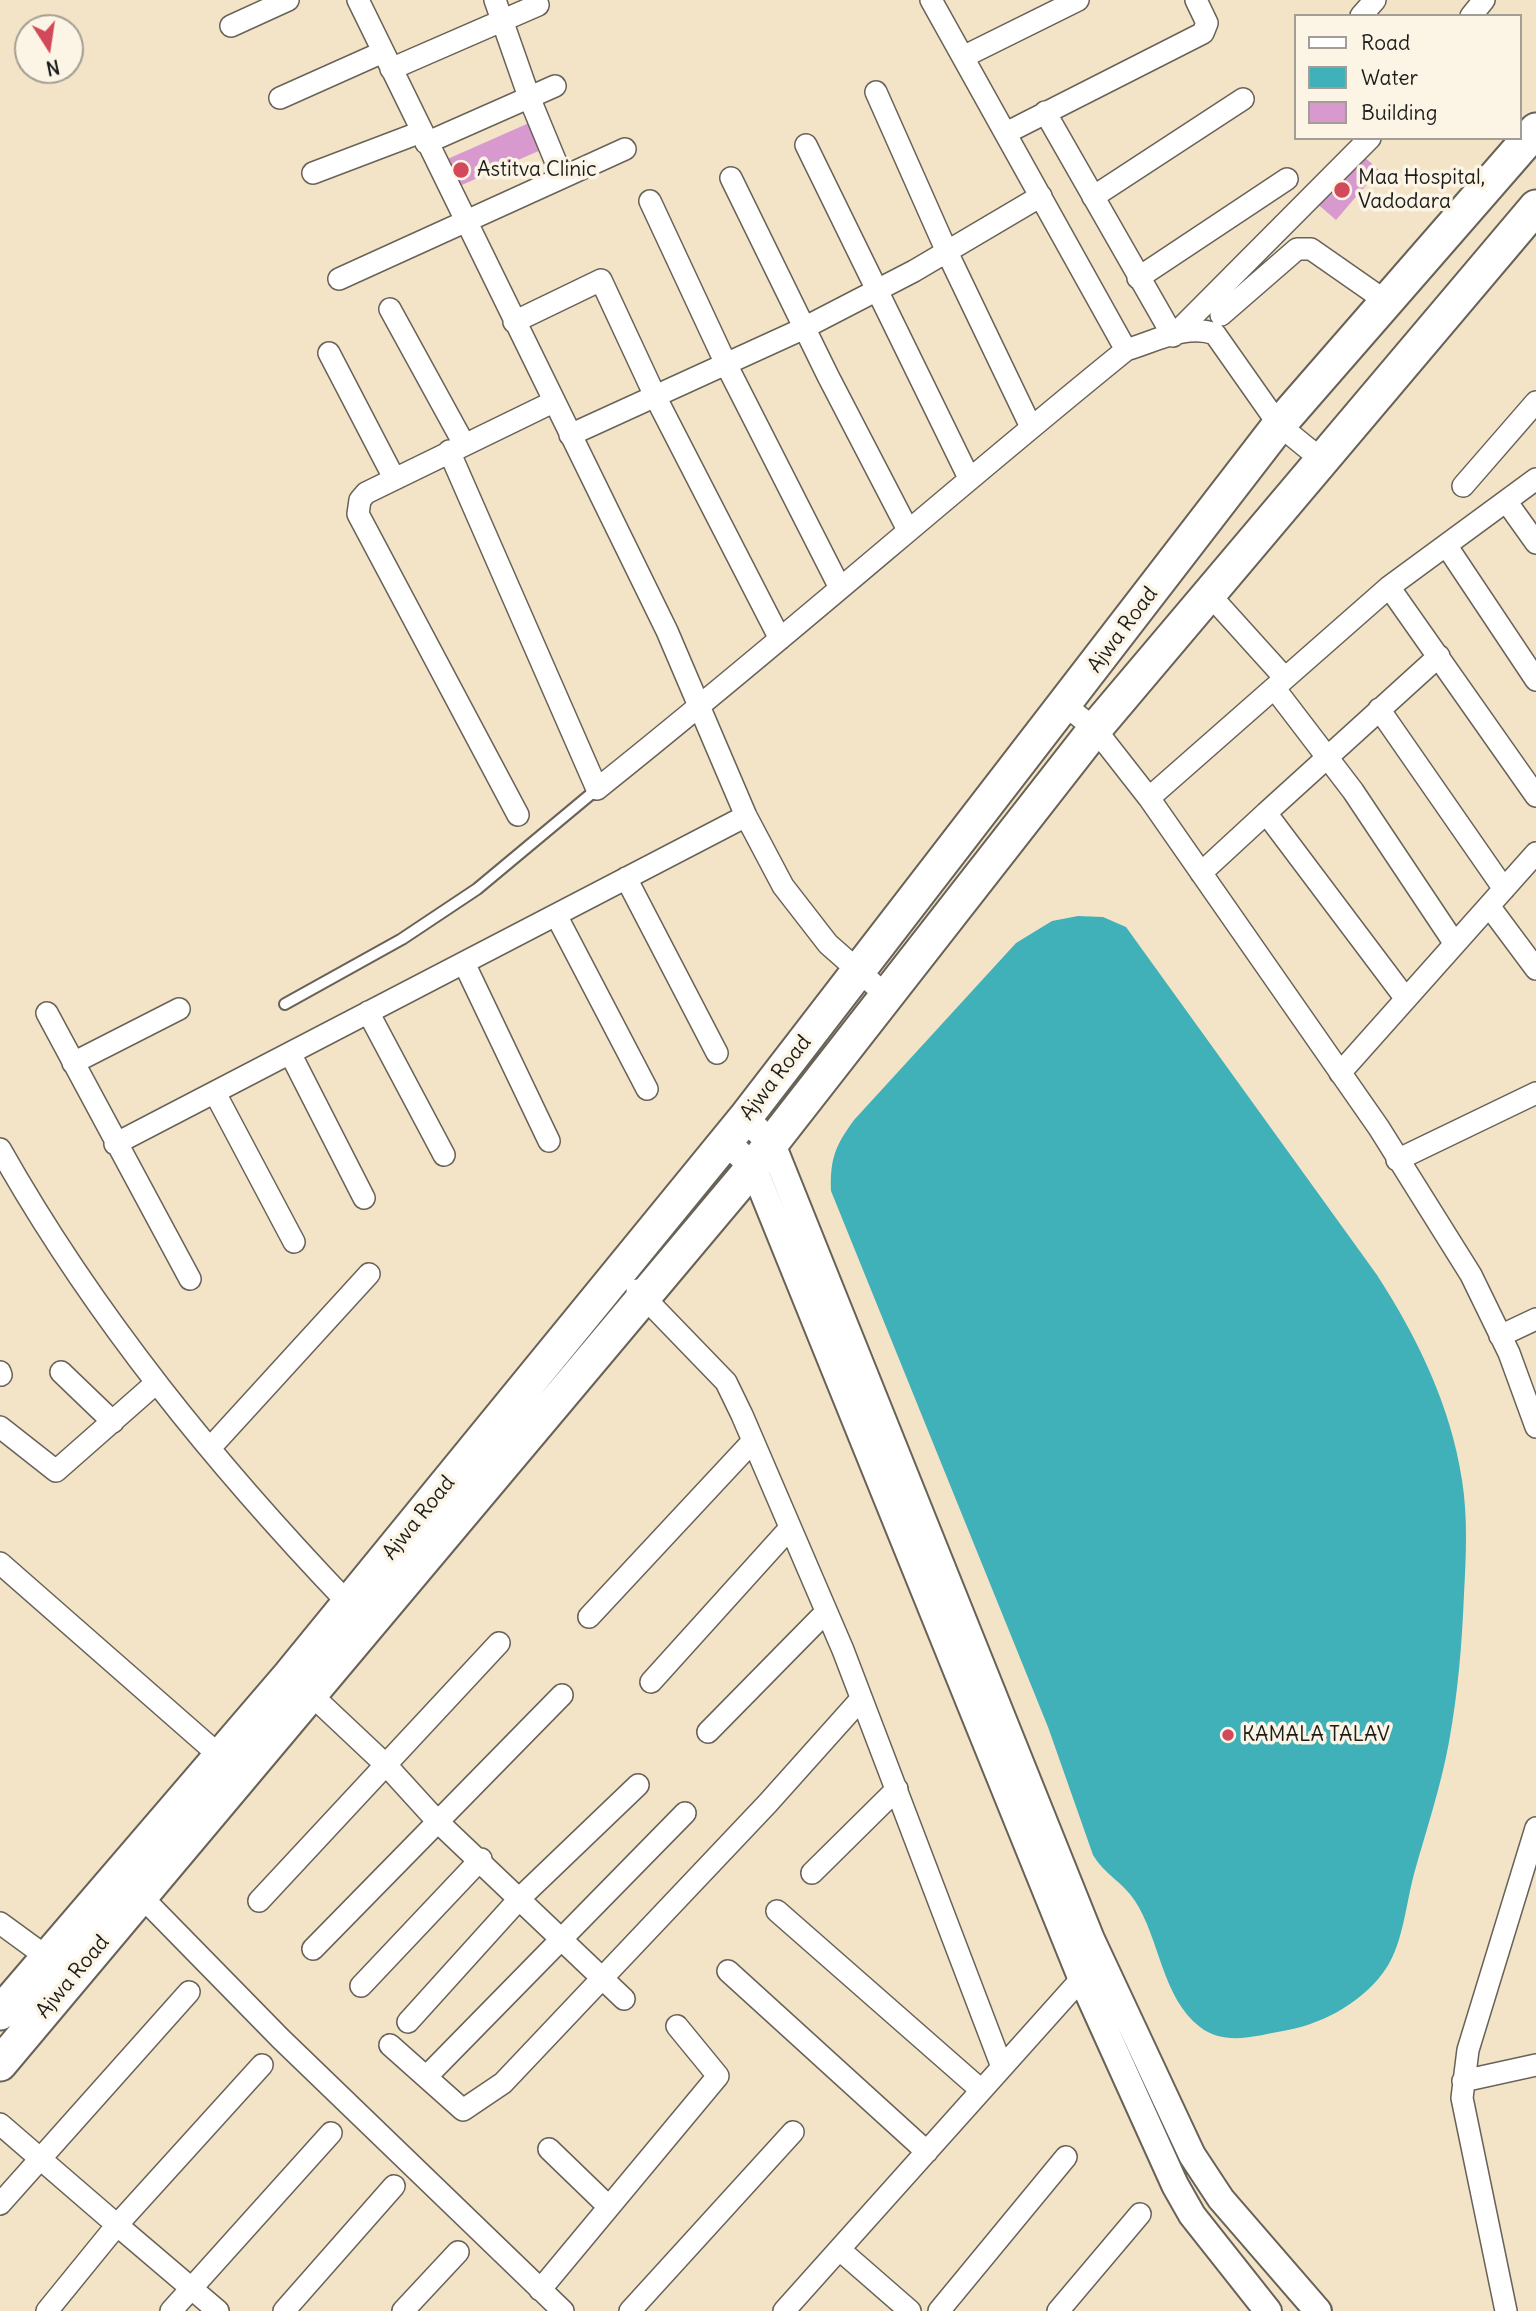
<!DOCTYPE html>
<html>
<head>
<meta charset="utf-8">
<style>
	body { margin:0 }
	#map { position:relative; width:1536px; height:2311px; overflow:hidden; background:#f4e4c7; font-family:Delius,sans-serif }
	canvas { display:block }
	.legend { position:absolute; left:1294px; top:14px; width:228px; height:126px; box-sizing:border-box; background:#fcf5e5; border:2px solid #a29e95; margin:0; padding:9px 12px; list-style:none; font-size:21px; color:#1c1c1c }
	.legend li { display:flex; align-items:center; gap:14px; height:35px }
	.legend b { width:35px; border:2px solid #a29e95 }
	.north { position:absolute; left:14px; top:14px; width:70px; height:70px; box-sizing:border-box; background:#fcf5e5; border:2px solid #a29e95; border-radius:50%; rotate:168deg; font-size:19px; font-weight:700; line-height:28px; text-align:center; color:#1c1c1c }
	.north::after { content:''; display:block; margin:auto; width:24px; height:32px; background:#d1495b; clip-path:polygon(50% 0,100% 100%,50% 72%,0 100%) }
</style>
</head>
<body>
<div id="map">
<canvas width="1536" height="2311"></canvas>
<ul class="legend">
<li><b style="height:9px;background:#fff"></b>Road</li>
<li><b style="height:19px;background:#41b1b9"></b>Water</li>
<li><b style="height:19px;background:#d899ce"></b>Building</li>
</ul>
<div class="north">N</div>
</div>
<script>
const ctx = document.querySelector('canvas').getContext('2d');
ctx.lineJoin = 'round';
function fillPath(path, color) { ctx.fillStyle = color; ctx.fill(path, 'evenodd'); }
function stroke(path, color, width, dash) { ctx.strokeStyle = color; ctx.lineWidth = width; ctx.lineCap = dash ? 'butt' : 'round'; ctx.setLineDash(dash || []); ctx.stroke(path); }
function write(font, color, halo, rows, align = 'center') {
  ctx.font = font + ' Delius,sans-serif'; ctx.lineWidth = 7; ctx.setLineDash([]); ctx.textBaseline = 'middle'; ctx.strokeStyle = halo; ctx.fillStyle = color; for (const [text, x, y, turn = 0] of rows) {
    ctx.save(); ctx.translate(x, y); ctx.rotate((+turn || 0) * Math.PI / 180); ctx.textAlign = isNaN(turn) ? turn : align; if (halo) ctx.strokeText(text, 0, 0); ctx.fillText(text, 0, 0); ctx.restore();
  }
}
const water = new Path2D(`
	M 1078,916 L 1103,917 L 1126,927 L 1377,1275 C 1417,1337 1451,1406 1462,1480 C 1468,1518 1466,1556 1464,1594 C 1462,1644 1458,1693 1449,1742 C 1441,1786 1426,1831 1414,1874 C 1406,1904 1403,1942 1387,1967 C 1366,2000 1325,2023 1288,2030 C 1258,2035 1226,2047 1200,2027 C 1162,1998 1160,1939 1135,1901 C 1124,1883 1104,1874 1093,1855 L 1048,1727 L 831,1191 C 830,1159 835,1146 854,1120 L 1016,943 L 1052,921 Z`);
const building = new Path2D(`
	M 529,123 L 541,150 L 488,173 L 483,163 L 475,167 L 480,177 L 455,188 L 443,161 Z
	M 1362,155 L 1379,170 L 1336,220 L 1314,201 Z`);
const service = new Path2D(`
	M 285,1004 L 402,939 L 477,889 L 597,789`);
const minor = new Path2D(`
	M 358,0 L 667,631 L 746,816 L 783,886 L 828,944 L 887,996
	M 495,0 L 529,97 L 562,177
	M 931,0 L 1126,350 C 1153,342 1188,323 1215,334 L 1279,425 L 1322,460
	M 1361,16 L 1375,0
	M 1471,16 L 1484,0
	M 231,26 L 288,0
	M 963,57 L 1078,0
	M 391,69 L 538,5
	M 876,92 L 947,252 L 1031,427
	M 280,98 L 383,52
	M 1045,112 L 1173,336 L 1370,138
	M 1006,133 L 1203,33 L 1207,23 L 1196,0
	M 426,143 L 555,86
	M 806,145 L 969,478
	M 313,173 L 421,132
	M 731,178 L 828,376 L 908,530
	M 1093,197 L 1243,99
	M 650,201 L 726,364 L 840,588
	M 1138,278 L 1287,179
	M 339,279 L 625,149
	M 390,309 L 464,444
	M 1221,315 L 1297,249 L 1311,249 L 1387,302
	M 514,322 L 601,280 L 655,396 L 780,639
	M 329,353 L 394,478
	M 570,435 L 798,331 L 914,271 L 1041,196
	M 449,451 L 597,789 C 777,646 948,494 1126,350
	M 1463,486 L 1536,402
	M 1506,501 L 1536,543
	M 1446,545 L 1536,680
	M 1389,587 L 1536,796
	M 1209,594 L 1284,677
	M 1275,689 L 1353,791 L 1455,944
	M 1066,706 L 1095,729 L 1149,798 L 1379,1128 L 1471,1275 L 1509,1353 L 1536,1427
	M 1379,709 L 1504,889
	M 1149,798 L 1389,587 L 1536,479
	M 518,815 L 358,514 L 360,500 L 366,493 L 553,402
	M 1201,873 L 1266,813
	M 626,878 L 717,1053
	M 1489,906 L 1536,969
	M 556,915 L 647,1089
	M 464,963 L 549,1141
	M 1406,999 L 1266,813 L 1439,656
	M 368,1012 L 444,1155
	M 47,1013 L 190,1279
	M 290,1053 L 364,1198
	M 73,1063 L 179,1009
	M 1340,1073 L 1536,853
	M 215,1093 L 294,1242
	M 115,1144 L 746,816
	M 0,1149 C 94,1316 217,1466 349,1604
	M 1397,1160 L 1536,1093
	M 637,1290 L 726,1382 L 742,1415 L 843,1650 L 1002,2067
	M 1500,1336 L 1536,1319
	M 0,1372 L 1,1375
	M 61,1372 L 113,1422
	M 0,1427 L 56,1471 L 156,1383
	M 211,1447 L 369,1274
	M 0,1563 L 220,1756
	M 589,1617 L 753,1441
	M 651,1682 L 790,1528
	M 302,1686 L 387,1766 L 438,1822 L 624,1999
	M 708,1732 L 826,1612
	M 812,1873 L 897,1789
	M 133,1888 L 281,2039 L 563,2311
	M 259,1901 L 499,1643
	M 777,1911 L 981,2090
	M 0,1923 L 48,1958
	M 313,1949 L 562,1695
	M 728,1971 L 927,2152
	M 361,1986 L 481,1859
	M 408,2022 L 520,1898 L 638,1785
	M 390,2045 L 463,2110 L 503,2083 L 768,1803 L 861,1699
	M 432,2071 L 685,1813
	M 1463,2081 L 1536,2065
	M 0,2124 L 117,2225 L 47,2311
	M 549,2149 L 609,2207
	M 0,2204 L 189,1992
	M 840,2250 L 910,2311
	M 540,2290 L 718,2076 L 677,2026
	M 171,2311 L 331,2133
	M 218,2311 L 117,2225 L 262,2065
	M 284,2311 L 394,2186
	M 403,2311 L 458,2252
	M 630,2311 L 793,2132
	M 784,2311 L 1091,1968
	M 939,2311 L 1066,2157
	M 1058,2311 L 1140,2214
	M 1506,2311 L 1462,2098 L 1468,2050 L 1536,1828`);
const tertiary = new Path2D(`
	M 745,1118 L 772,1144 L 1091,1939 L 1192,2155 L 1221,2199 L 1318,2311
	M 726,1141 L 753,1167 L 1081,1977 L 1175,2185 L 1192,2215 L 1268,2311`);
const primary = new Path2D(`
	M 0,2013 L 290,1675 L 745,1118 L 1279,425 L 1536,130
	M 0,2064 L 753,1167 L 1095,729 L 1536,207`);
const markers = [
	[461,170,9,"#d1495b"],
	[1342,190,9,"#d1495b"],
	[1228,1735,7,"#d1495b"]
];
const poiNames = [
	["Astitva Clinic",477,170],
	["Maa Hospital,",1358,178],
	["Vadodara",1358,202],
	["KAMALA TALAV",1242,1735]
];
const streetNames = [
	["Ajwa Road",1123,630,-53],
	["Ajwa Road",776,1078,-52],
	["Ajwa Road",419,1518,-51],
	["Ajwa Road",73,1977,-50]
];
fillPath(water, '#41b1b9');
fillPath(building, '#d899ce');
stroke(service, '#686258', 14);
stroke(minor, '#686258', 24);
stroke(tertiary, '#686258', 30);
stroke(primary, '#686258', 37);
stroke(service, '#fff', 10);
stroke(minor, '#fff', 21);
stroke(tertiary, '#fff', 26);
stroke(primary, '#fff', 33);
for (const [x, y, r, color] of markers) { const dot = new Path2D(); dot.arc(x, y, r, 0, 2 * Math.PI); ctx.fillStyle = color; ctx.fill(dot); stroke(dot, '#fcf5e5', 2.5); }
write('21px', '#1c1c1c', '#fcf5e5', poiNames, 'left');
write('21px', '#1c1c1c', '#fcf5e5', streetNames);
</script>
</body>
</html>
